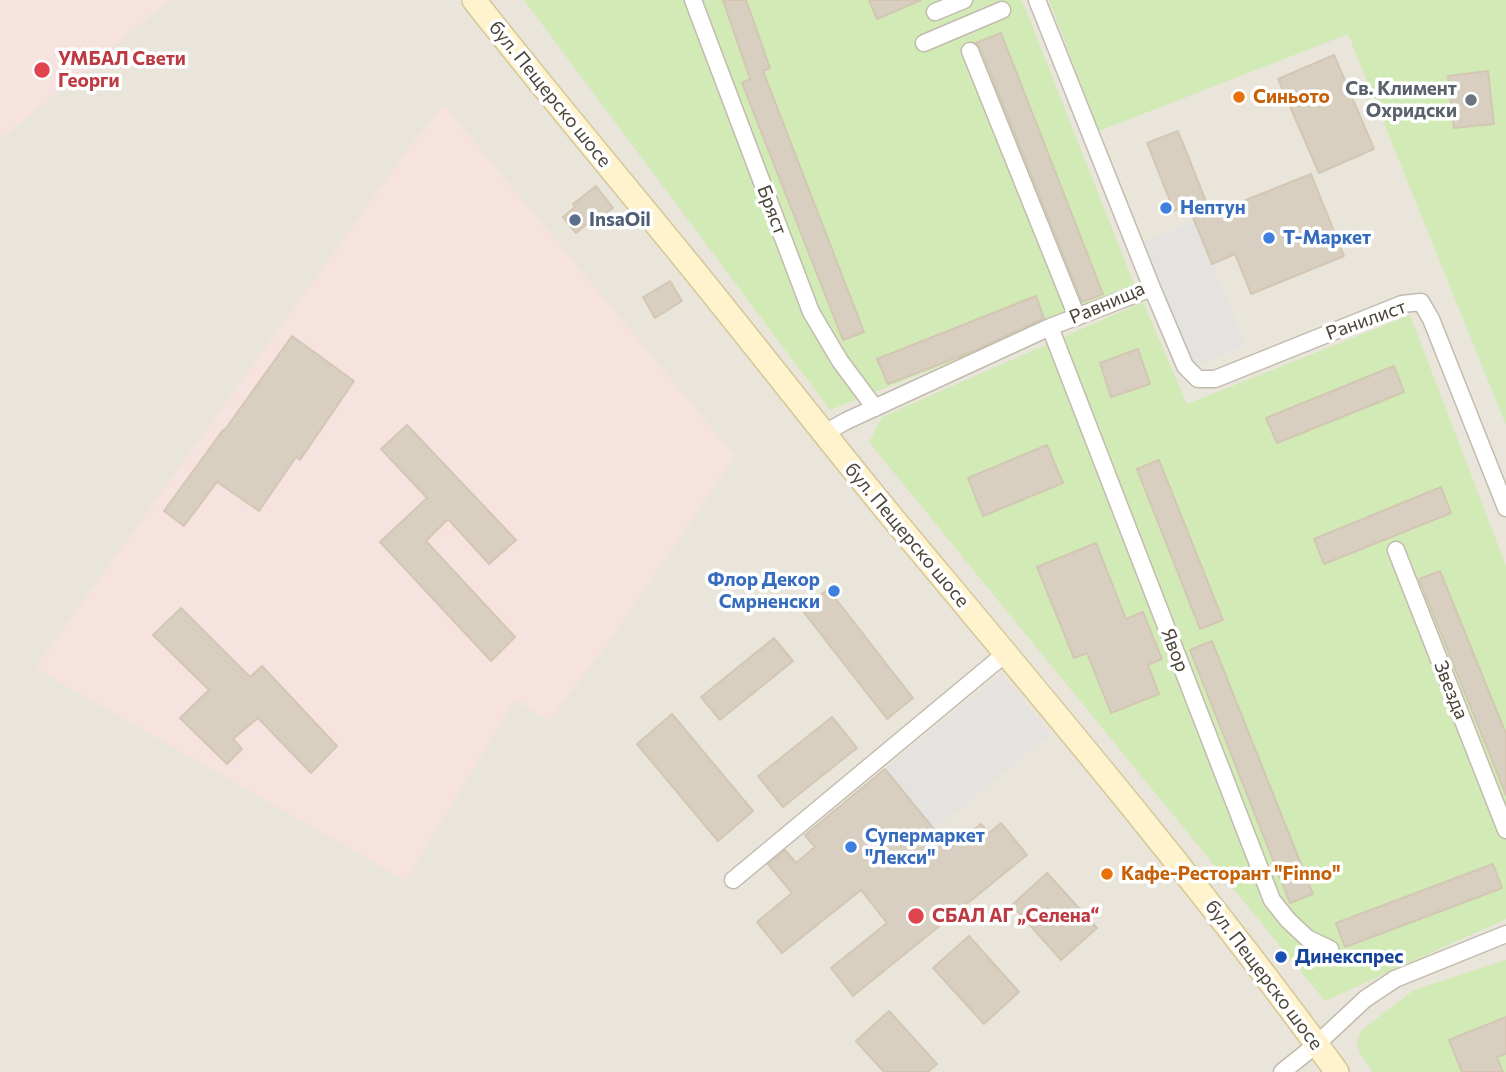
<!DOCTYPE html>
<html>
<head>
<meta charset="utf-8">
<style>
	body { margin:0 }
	canvas { display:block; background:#f6f3ec }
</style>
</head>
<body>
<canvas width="1506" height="1072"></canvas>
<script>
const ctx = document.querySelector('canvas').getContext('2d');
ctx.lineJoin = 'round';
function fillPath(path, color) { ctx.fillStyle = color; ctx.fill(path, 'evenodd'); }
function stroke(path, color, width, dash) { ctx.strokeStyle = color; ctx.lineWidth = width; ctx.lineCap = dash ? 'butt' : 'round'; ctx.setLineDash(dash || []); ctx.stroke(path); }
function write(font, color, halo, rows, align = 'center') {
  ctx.font = font + ' Commissioner,sans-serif'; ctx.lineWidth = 7; ctx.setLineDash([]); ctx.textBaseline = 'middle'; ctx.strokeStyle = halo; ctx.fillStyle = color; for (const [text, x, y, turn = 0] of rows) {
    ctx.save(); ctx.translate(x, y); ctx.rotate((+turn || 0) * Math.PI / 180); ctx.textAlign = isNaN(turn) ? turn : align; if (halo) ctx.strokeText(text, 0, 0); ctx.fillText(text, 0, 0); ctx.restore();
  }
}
const residential = new Path2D(`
	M 0,0 L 1506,0 L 1506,1072 L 0,1072 Z`);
const medical = new Path2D(`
	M 0,0 L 170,0 L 0,140 Z
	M 444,105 L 735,456 L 615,634 L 549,721 L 515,700 L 406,881 L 35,668 L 411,145 Z`);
const green = new Path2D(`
	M 524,0 L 1022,0 L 1136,289 L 830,410 Z
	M 1049,0 L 1506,0 L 1506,425 L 1348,34 L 1099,131 Z
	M 1143,302 L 1187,404 L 1410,315 L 1506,566 L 1506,919 L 1325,1001 L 869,442 L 882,417 Z
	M 1506,960 L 1506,1072 L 1373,1072 L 1360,1054 L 1357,1042 L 1361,1031 L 1414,990 Z`);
const parking = new Path2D(`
	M 1194,221 L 1246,345 L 1194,367 L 1142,243 Z
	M 1001,674 L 1050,735 L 934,830 L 885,769 Z`);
const building = new Path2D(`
	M 723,0 L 746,0 L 770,68 L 763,71 L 864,332 L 843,340 L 742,83 L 750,79 Z
	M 869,0 L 921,0 L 877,19 Z
	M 1001,33 L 1103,294 L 1082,302 L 980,47 L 976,43 Z
	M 1334,55 L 1374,149 L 1319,173 L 1278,79 Z
	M 1488,71 L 1494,124 L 1454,128 L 1448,76 Z
	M 1178,131 L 1211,214 L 1311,174 L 1344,256 L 1251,294 L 1235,254 L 1212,264 L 1188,205 L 1174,211 L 1147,143 Z
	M 596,186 L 613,208 L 590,226 L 588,223 L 576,233 L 563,217 L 575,207 L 573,204 Z
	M 670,281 L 682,301 L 655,318 L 643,297 Z
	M 1036,296 L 1044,318 L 974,351 L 888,384 L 877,359 Z
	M 292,336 L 354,381 L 300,460 L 296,457 L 259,511 L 217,482 L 184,526 L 164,511 L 223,430 L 224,431 Z
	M 1138,349 L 1150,384 L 1111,397 L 1100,363 Z
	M 1394,366 L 1404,392 L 1277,443 L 1266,418 Z
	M 407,425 L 516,540 L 489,564 L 448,519 L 426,541 L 515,637 L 491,661 L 380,542 L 427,498 L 381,449 Z
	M 1047,445 L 1063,483 L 983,516 L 968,478 Z
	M 1159,460 L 1223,620 L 1200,629 L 1137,469 Z
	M 1441,487 L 1451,513 L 1324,564 L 1314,539 Z
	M 1096,543 L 1126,619 L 1143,612 L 1162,659 L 1148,665 L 1159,694 L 1111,713 L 1087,653 L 1074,658 L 1037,567 Z
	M 1440,571 L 1506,734 L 1506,795 L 1419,579 Z
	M 828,589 L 913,698 L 887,719 L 802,610 Z
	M 181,608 L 250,677 L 262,666 L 337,746 L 311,773 L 258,718 L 233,739 L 242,749 L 227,764 L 180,718 L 209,690 L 153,635 Z
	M 774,638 L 793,661 L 720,720 L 701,697 Z
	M 1212,641 L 1313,894 L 1290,903 L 1190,650 Z
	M 672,714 L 753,811 L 718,841 L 637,744 Z
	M 832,717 L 857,748 L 783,807 L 758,776 Z
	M 885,769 L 950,849 L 981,824 L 989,833 L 1001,823 L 1027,855 L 853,996 L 831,968 L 887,923 L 861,890 L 782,953 L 757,922 L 792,893 L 768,864 L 785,850 L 796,863 L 815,847 L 805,835 Z
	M 1493,864 L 1502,888 L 1345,947 L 1336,923 Z
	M 1047,873 L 1097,928 L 1061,960 L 1012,905 Z
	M 969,936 L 1019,992 L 984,1024 L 933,968 Z
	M 889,1011 L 937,1064 L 928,1072 L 884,1072 L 856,1041 Z
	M 1506,1017 L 1506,1054 L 1497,1057 L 1503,1072 L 1462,1072 L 1449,1040 Z`);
const street = new Path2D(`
	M 693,0 L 811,312 L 840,361 L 875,408
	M 935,12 L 964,0
	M 924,43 L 1002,10
	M 970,51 L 1077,317
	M 1152,288 L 1185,366 L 1198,379 L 1215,379 L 1402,304 L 1421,302 L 1431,319 L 1506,508
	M 1050,327 L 1272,900 L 1288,920 L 1307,938 L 1330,949
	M 823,434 L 846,421 L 1050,327 L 1152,288 L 1037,0
	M 1396,550 L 1506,830
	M 733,880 L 1006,653
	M 1282,1072 L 1317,1044 L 1365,999 L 1395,979 L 1506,934`);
const secondary = new Path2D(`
	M 474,0 C 542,87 614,172 684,258 C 755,345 824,435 896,522 C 1046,702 1199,882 1337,1072`);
const markers = [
	[42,70,9,"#e0444e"],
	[1239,97,7,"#e8710a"],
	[1471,100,7,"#6b7280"],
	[1166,208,7,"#3f7fe0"],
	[575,220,7,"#5c6f8a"],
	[1269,238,7,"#3f7fe0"],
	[834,591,7,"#3f7fe0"],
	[851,847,7,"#3f7fe0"],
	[1107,874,7,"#e8710a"],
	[916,916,9,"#e0444e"],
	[1281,957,7,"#1a4fb4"]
];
const healthNames = [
	["УМБАЛ Свети",58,59],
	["Георги",58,81],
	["СБАЛ АГ „Селена“",932,916]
];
const worshipNames = [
	["Св. Климент",1457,89],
	["Охридски",1457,111]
];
const streetNames = [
	["бул. Пещерско шосе",550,94,51],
	["Бряст",772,210,69],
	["Равнища",1107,303,-23],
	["Ранилист",1366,320,-20],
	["бул. Пещерско шосе",907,535,50],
	["Явор",1175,650,69],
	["Звезда",1451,690,68],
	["бул. Пещерско шосе",1264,975,53]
];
const foodNames = [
	["Синьото",1253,97],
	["Кафе-Ресторант \"Finno\"",1121,874]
];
const shopNames = [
	["Нептун",1180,208],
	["Т-Маркет",1283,238],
	["Флор Декор",820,580,"right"],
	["Смрненски",820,602,"right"],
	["Супермаркет",865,836],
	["\"Лекси\"",865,858]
];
const serviceNames = [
	["InsaOil",589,220]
];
const transitNames = [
	["Динекспрес",1295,957]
];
fillPath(residential, '#eae5da');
fillPath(medical, '#f6e3e0');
fillPath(green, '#d2eab5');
fillPath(parking, '#e5e3e0');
fillPath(building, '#d8cfc1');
stroke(building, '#d3c7b4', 2);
stroke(street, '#c2bbae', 19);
stroke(secondary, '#d6c79b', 26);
stroke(street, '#fff', 16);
stroke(secondary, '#fff3cd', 23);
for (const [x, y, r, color] of markers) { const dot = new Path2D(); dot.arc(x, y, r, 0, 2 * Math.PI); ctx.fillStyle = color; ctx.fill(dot); stroke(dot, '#fff', 2.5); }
write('bold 19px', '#be3a42', '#fff', healthNames, 'left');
write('bold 19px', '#5b616d', '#fff', worshipNames, 'right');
write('19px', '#4b4439', '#fff', streetNames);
write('bold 19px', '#c56008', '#fff', foodNames, 'left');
write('bold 19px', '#366cbe', '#fff', shopNames, 'left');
write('bold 19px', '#4e5e75', '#fff', serviceNames, 'left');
write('bold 19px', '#164399', '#fff', transitNames, 'left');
</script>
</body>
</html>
